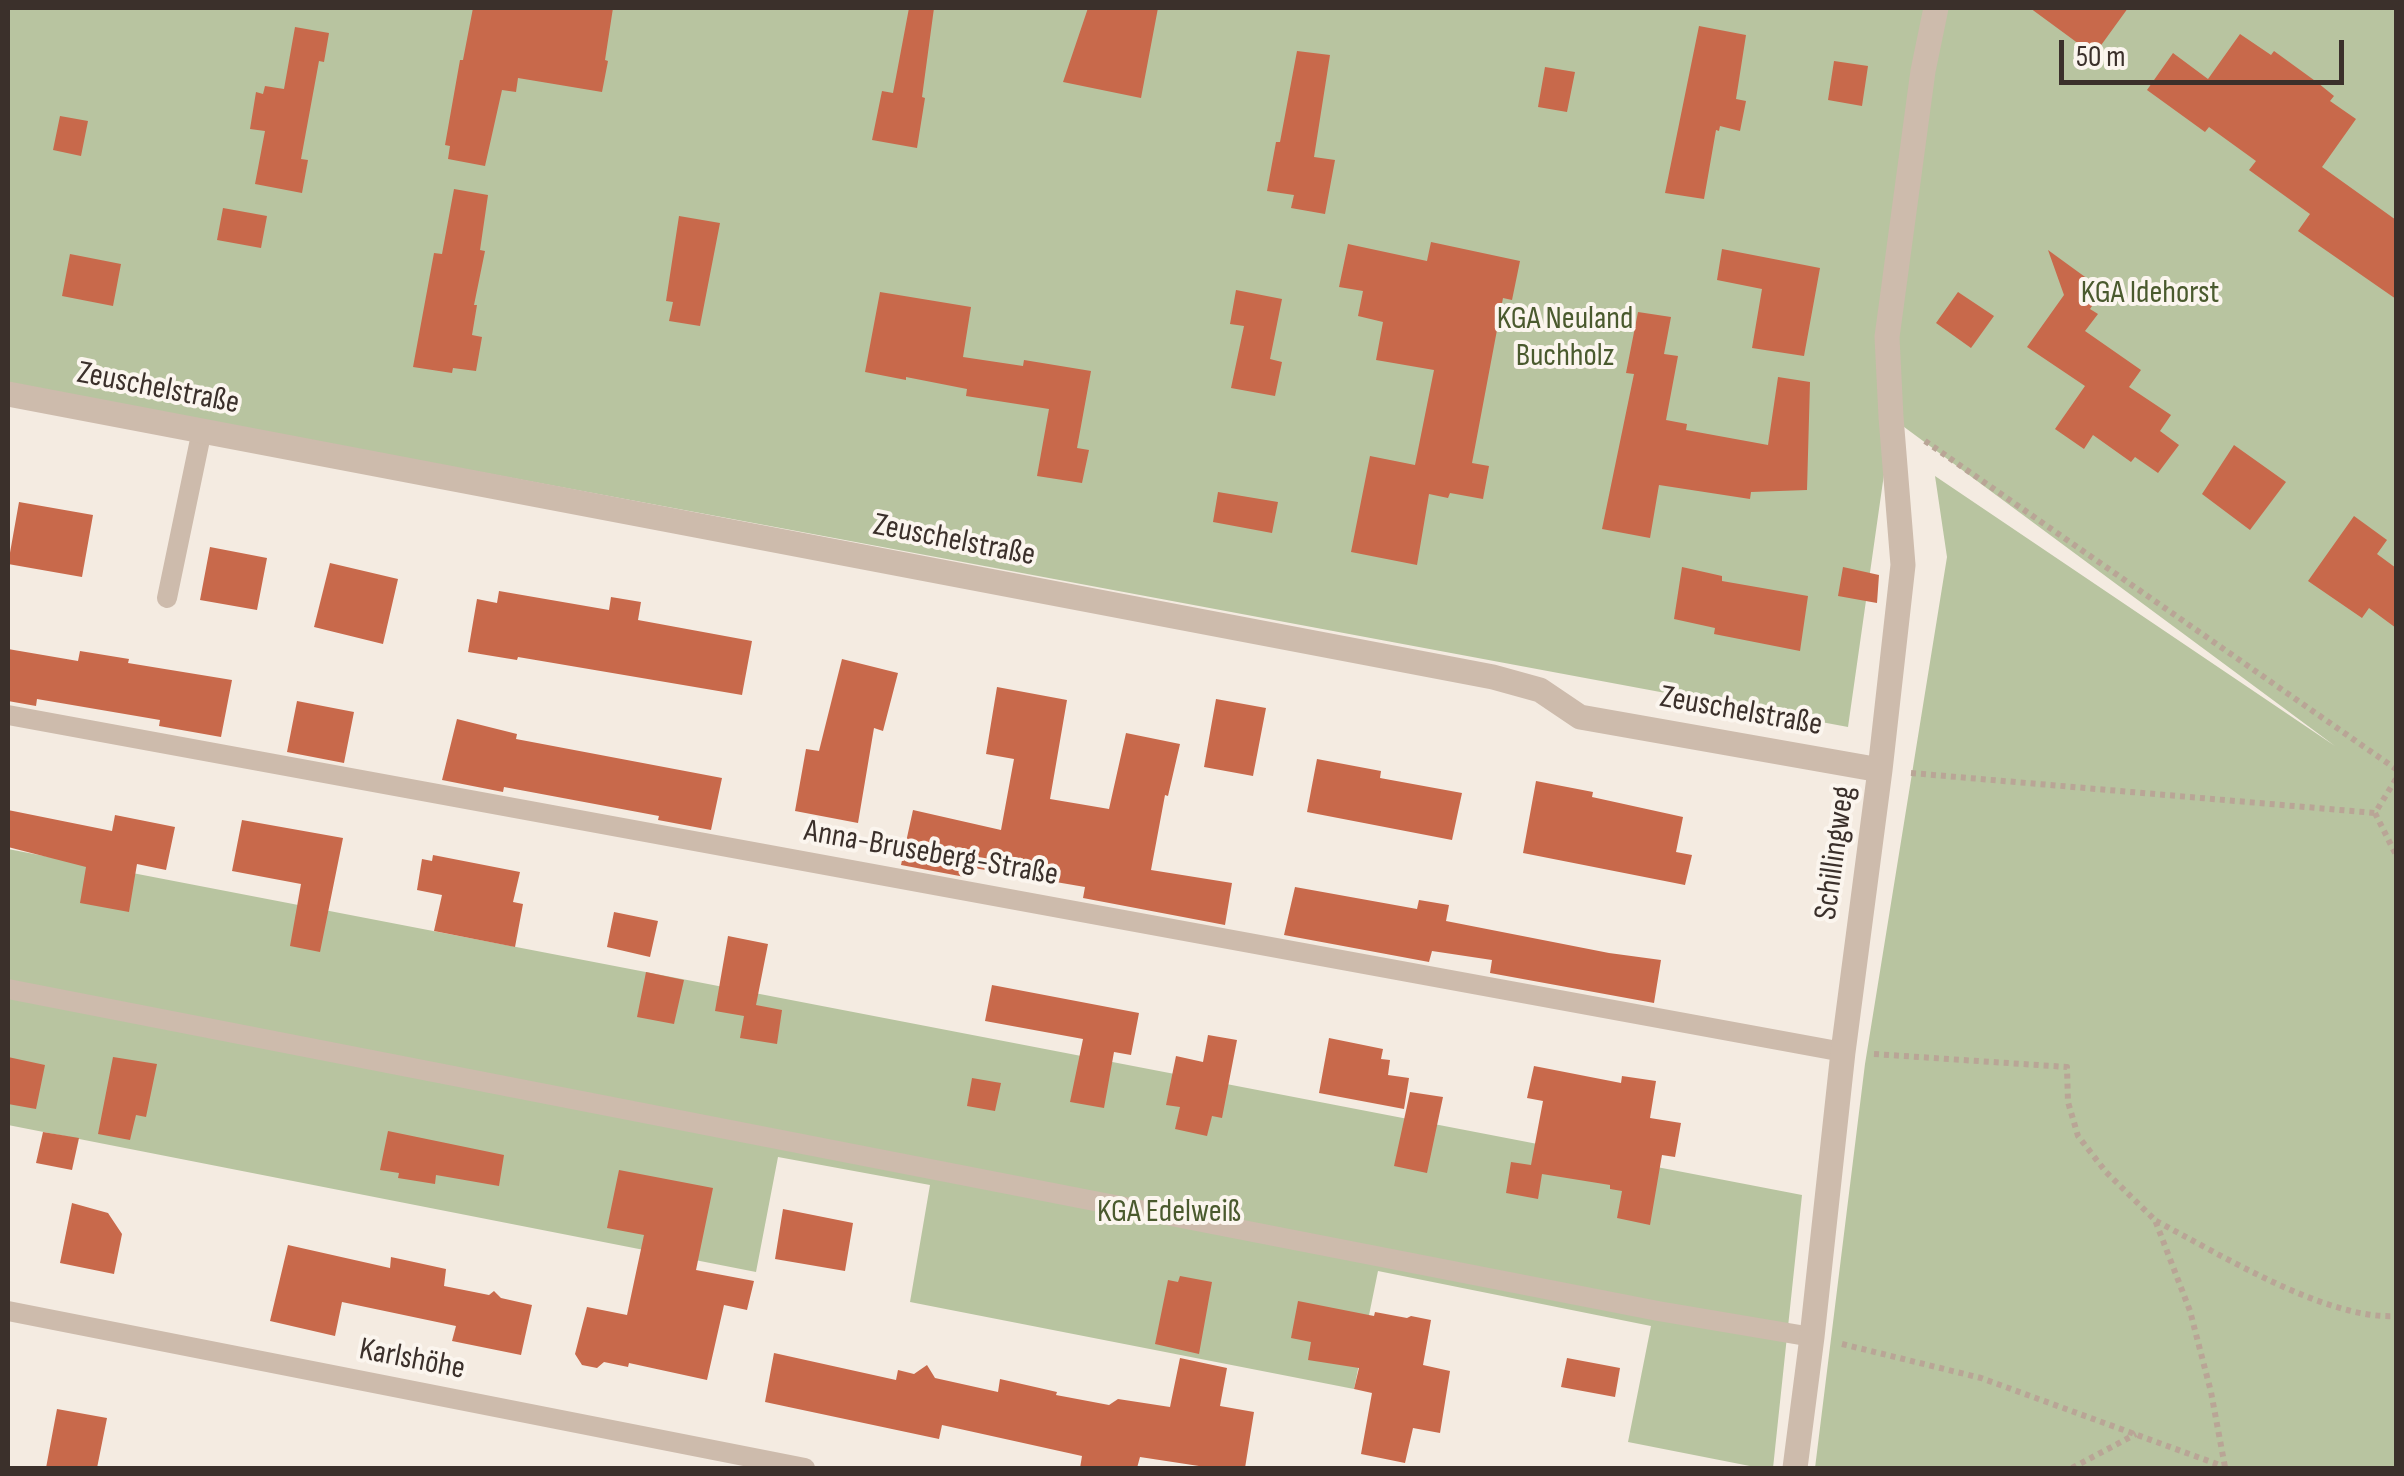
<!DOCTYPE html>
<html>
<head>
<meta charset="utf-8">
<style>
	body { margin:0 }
	#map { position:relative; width:2404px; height:1476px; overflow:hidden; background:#f4ebe1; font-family:"Sofia Sans Condensed",sans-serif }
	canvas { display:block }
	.frame { position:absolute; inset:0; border:10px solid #3b302b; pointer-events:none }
	.scale { position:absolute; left:2059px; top:40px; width:285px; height:45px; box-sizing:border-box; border:5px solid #3b302b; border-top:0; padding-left:12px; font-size:30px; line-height:35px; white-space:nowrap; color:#3b302b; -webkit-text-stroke:8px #fbf5ee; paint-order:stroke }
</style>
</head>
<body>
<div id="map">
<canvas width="2404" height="1476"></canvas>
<div class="frame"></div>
<div class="scale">50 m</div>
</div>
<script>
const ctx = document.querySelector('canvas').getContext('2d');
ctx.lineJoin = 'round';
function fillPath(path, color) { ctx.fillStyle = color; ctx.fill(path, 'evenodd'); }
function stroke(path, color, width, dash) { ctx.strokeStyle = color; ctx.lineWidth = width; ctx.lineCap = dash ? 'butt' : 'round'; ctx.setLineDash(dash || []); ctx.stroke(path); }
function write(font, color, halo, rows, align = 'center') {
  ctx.font = font + ' "Sofia Sans Condensed",sans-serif'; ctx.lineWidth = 8; ctx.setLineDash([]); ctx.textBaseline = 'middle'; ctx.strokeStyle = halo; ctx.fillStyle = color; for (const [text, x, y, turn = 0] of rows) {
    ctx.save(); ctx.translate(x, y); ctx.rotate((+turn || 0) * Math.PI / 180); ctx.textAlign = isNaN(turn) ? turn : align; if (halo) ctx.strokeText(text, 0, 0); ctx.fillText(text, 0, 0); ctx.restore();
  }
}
const green = new Path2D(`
	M 8,8 L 2396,8 L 2396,1468 L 1815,1468 L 1865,1064 L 1947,557 L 1935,476 L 2335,746 L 1892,418 L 1848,727 L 8,384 Z
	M 8,849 L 1802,1195 L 1773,1468 L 1760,1468 L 1628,1442 L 1651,1326 L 1378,1271 L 1354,1389 L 910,1302 L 930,1185 L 778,1157 L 756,1272 L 8,1125 Z`);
const building = new Path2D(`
	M 473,8 L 613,8 L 605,60 L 608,61 L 602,92 L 518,78 L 516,92 L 502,90 L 485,166 L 448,159 L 450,146 L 445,145 L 460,60 L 463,60 Z
	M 909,8 L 934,8 L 922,97 L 925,98 L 917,148 L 872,140 L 882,91 L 893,93 Z
	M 1088,8 L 1158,8 L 1141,98 L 1063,82 Z
	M 2030,8 L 2128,8 L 2094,55 Z
	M 1699,26 L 1746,35 L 1736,99 L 1746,101 L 1740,131 L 1720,126 L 1719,131 L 1716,130 L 1704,199 L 1665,193 Z
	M 295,27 L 329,33 L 324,62 L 319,61 L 301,159 L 308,160 L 302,193 L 255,184 L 265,131 L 250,129 L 256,92 L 263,94 L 265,86 L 284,89 Z
	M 2240,34 L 2271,55 L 2274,51 L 2318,83 L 2334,96 L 2330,101 L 2356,119 L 2322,167 L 2396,220 L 2396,299 L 2298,231 L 2310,214 L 2249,170 L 2256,161 L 2209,127 L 2205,132 L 2147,90 L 2173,53 L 2208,79 Z
	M 1297,51 L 1330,55 L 1314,157 L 1335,160 L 1325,214 L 1291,208 L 1294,195 L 1267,191 L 1276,142 L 1280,142 Z
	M 1834,61 L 1868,66 L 1862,106 L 1828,100 Z
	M 1545,67 L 1575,72 L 1567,112 L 1538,107 Z
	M 60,116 L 88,121 L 81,156 L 53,150 Z
	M 454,189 L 488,195 L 480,250 L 485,251 L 474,305 L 477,305 L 472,335 L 482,337 L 476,371 L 453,368 L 452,373 L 413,367 L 434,253 L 442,254 Z
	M 223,208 L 267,216 L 261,248 L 217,240 Z
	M 679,216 L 720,223 L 700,326 L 669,321 L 673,302 L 666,301 Z
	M 1431,242 L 1520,261 L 1512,300 L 1503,298 L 1472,463 L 1489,466 L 1483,499 L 1450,493 L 1448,498 L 1429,494 L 1417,565 L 1351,552 L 1370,456 L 1415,465 L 1434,370 L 1376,360 L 1383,322 L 1358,316 L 1363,291 L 1339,287 L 1348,244 L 1427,261 Z
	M 1722,249 L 1820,268 L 1804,356 L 1752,348 L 1762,289 L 1717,280 Z
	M 2048,250 L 2103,290 L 2090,309 L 2098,314 L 2085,331 L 2141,370 L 2129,387 L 2171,415 L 2160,431 L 2179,445 L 2158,473 L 2135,457 L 2131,462 L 2093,435 L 2084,449 L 2055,429 L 2085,386 L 2027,347 L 2064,295 Z
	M 70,254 L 121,264 L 113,306 L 62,296 Z
	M 1236,290 L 1282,299 L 1270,359 L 1282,362 L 1275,396 L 1231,388 L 1244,326 L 1230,324 Z
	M 880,292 L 971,307 L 963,357 L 1023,366 L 1024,360 L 1091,371 L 1077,448 L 1089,450 L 1082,483 L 1037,476 L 1049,409 L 966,396 L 967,389 L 906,377 L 906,380 L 865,372 Z
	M 1958,292 L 1994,316 L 1971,348 L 1936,323 Z
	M 1638,312 L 1671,317 L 1664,354 L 1678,356 L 1666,420 L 1687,424 L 1686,430 L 1768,445 L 1778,377 L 1810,382 L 1807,490 L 1751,492 L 1750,499 L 1659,485 L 1650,538 L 1602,529 L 1634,374 L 1626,373 Z
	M 2234,445 L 2286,482 L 2250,530 L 2202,494 Z
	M 1218,492 L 1278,502 L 1272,533 L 1213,522 Z
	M 19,502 L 93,515 L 82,577 L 8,564 Z
	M 2354,516 L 2387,540 L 2377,554 L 2396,568 L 2396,628 L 2369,608 L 2362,618 L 2308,581 Z
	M 210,547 L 267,558 L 257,610 L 200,600 Z
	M 330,563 L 398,579 L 383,644 L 314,627 Z
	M 1682,567 L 1722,576 L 1722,581 L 1808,596 L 1800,651 L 1714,634 L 1715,628 L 1674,619 Z
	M 1843,567 L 1879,575 L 1877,603 L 1838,596 Z
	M 499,591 L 609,610 L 611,597 L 641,602 L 638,620 L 752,641 L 742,695 L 518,657 L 517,660 L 468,652 L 477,599 L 497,603 Z
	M 8,649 L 78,661 L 80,651 L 129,659 L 128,663 L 232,680 L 221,737 L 159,726 L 160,720 L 37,699 L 36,706 L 8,701 Z
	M 842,659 L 898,673 L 883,731 L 874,728 L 858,823 L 795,811 L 806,749 L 819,751 Z
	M 997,687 L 1067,700 L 1050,799 L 1109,809 L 1126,733 L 1180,744 L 1168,796 L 1165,795 L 1151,870 L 1232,883 L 1225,925 L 1083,898 L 1085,887 L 968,867 L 965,877 L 901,865 L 913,810 L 1001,830 L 1014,759 L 986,754 Z
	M 1216,699 L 1266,708 L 1253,776 L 1204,767 Z
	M 297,701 L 354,712 L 344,763 L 287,752 Z
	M 457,719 L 517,734 L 516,739 L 722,778 L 711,830 L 658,820 L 659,816 L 504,787 L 503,792 L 442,780 Z
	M 1317,759 L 1381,771 L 1380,778 L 1462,793 L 1452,840 L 1307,812 Z
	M 1536,781 L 1593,792 L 1592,797 L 1683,817 L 1676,852 L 1692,855 L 1685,885 L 1523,853 Z
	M 8,810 L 112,831 L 115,815 L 175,827 L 166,870 L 137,864 L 129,912 L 80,903 L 86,867 L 8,847 Z
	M 242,820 L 343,838 L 320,952 L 290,946 L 301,884 L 232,871 Z
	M 433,855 L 520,872 L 513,902 L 523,904 L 515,947 L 434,931 L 442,895 L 417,890 L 422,859 L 432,861 Z
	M 1295,887 L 1417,909 L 1419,900 L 1449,905 L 1446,921 L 1609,953 L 1661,960 L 1654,1003 L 1490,973 L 1492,960 L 1432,951 L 1429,962 L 1284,935 Z
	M 614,912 L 658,921 L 650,957 L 607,947 Z
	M 728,936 L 768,944 L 756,1005 L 782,1010 L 777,1044 L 740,1038 L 744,1016 L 715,1011 Z
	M 646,972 L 684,980 L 674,1024 L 637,1017 Z
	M 992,985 L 1139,1013 L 1131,1055 L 1114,1052 L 1104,1108 L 1070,1102 L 1083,1039 L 985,1021 Z
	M 1208,1035 L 1237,1040 L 1222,1118 L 1212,1116 L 1207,1136 L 1175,1129 L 1180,1107 L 1166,1105 L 1176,1056 L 1203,1062 Z
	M 1329,1038 L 1383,1049 L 1381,1059 L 1390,1060 L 1388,1075 L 1409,1078 L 1404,1109 L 1319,1093 Z
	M 8,1057 L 45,1065 L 36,1109 L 8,1104 Z
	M 113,1057 L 157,1064 L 146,1117 L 136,1115 L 130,1140 L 98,1134 Z
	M 1534,1066 L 1621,1083 L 1622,1076 L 1656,1081 L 1650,1118 L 1681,1123 L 1675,1157 L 1662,1155 L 1650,1225 L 1617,1218 L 1622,1191 L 1610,1189 L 1610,1185 L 1542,1174 L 1538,1199 L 1506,1193 L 1511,1162 L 1531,1165 L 1543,1101 L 1527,1098 Z
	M 972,1078 L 1001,1083 L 995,1111 L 967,1106 Z
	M 1410,1092 L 1443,1097 L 1427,1173 L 1394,1166 Z
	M 388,1131 L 504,1155 L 499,1186 L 436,1175 L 435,1184 L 398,1178 L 399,1173 L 380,1170 Z
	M 43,1132 L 79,1138 L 72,1170 L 36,1163 Z
	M 619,1170 L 713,1188 L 696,1270 L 754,1281 L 747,1310 L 724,1305 L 707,1380 L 629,1363 L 628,1367 L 604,1362 L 597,1368 L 582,1365 L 575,1354 L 587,1307 L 627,1315 L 644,1235 L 607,1228 Z
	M 72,1203 L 108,1213 L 122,1234 L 114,1274 L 60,1263 Z
	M 783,1209 L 853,1223 L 845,1271 L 775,1259 Z
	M 288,1245 L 390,1268 L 391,1257 L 446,1269 L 444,1286 L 489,1295 L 494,1291 L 501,1298 L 532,1305 L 521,1355 L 452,1341 L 456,1326 L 342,1302 L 335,1336 L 270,1321 Z
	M 1180,1276 L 1212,1282 L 1199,1354 L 1155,1344 L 1168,1280 L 1178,1282 Z
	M 1298,1301 L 1374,1316 L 1375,1312 L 1407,1318 L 1411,1316 L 1431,1320 L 1423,1365 L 1450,1371 L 1440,1433 L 1413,1428 L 1405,1463 L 1361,1454 L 1372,1393 L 1354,1389 L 1359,1368 L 1308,1360 L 1311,1342 L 1291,1338 Z
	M 774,1353 L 896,1380 L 898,1370 L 914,1374 L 927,1365 L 935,1378 L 998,1392 L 1000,1379 L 1057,1392 L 1056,1395 L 1109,1405 L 1118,1399 L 1170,1407 L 1180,1358 L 1227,1368 L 1220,1406 L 1254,1412 L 1245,1468 L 1212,1468 L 1140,1457 L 1137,1468 L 1080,1468 L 1082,1456 L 942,1425 L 939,1439 L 765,1402 Z
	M 1567,1358 L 1620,1368 L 1615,1397 L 1561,1387 Z
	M 57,1409 L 107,1418 L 97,1468 L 46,1468 Z`);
const path = new Path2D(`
	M 1925,441 L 2396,769
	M 1911,773 L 2375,813
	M 2396,779 L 2375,813 L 2396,855
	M 1874,1054 L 2067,1067 L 2068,1102 L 2078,1136 L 2106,1172 L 2155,1220 L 2190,1311 L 2211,1392 L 2225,1467
	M 2156,1221 C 2220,1254 2326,1320 2396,1316
	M 1842,1344 L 1981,1378 L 2225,1467
	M 2072,1468 L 2136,1434`);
const service = new Path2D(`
	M 167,598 L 202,430
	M 8,715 L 1843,1052
	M 8,989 L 1658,1311 L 1812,1337
	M 8,1311 L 805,1468`);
const minor = new Path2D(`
	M 8,394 L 1493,677 L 1540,690 L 1580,717 L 1880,770
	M 1795,1468 L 1812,1337 L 1843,1052 L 1880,770 L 1903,565 L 1891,417 L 1887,337 L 1923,71 L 1936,8`);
const parkNames = [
	["KGA Idehorst",2150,294],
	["KGA Neuland",1565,320],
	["Buchholz",1565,357],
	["KGA Edelweiß",1169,1213]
];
const streetNames = [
	["Zeuschelstraße",158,389,11],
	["Zeuschelstraße",954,541,11],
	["Zeuschelstraße",1741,712,10],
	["Schillingweg",1836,853,-82],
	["Anna-Bruseberg-Straße",931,854,10],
	["Karlshöhe",412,1360,11]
];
fillPath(green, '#b8c4a0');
fillPath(building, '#c8694b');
stroke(path, '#b9a596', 6, [5, 5]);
stroke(service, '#cdbbac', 20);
stroke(minor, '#cdbbac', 25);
write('32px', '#4a5a2e', '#fbf5ee', parkNames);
write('32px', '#3b302b', '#fbf5ee', streetNames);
</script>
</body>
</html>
